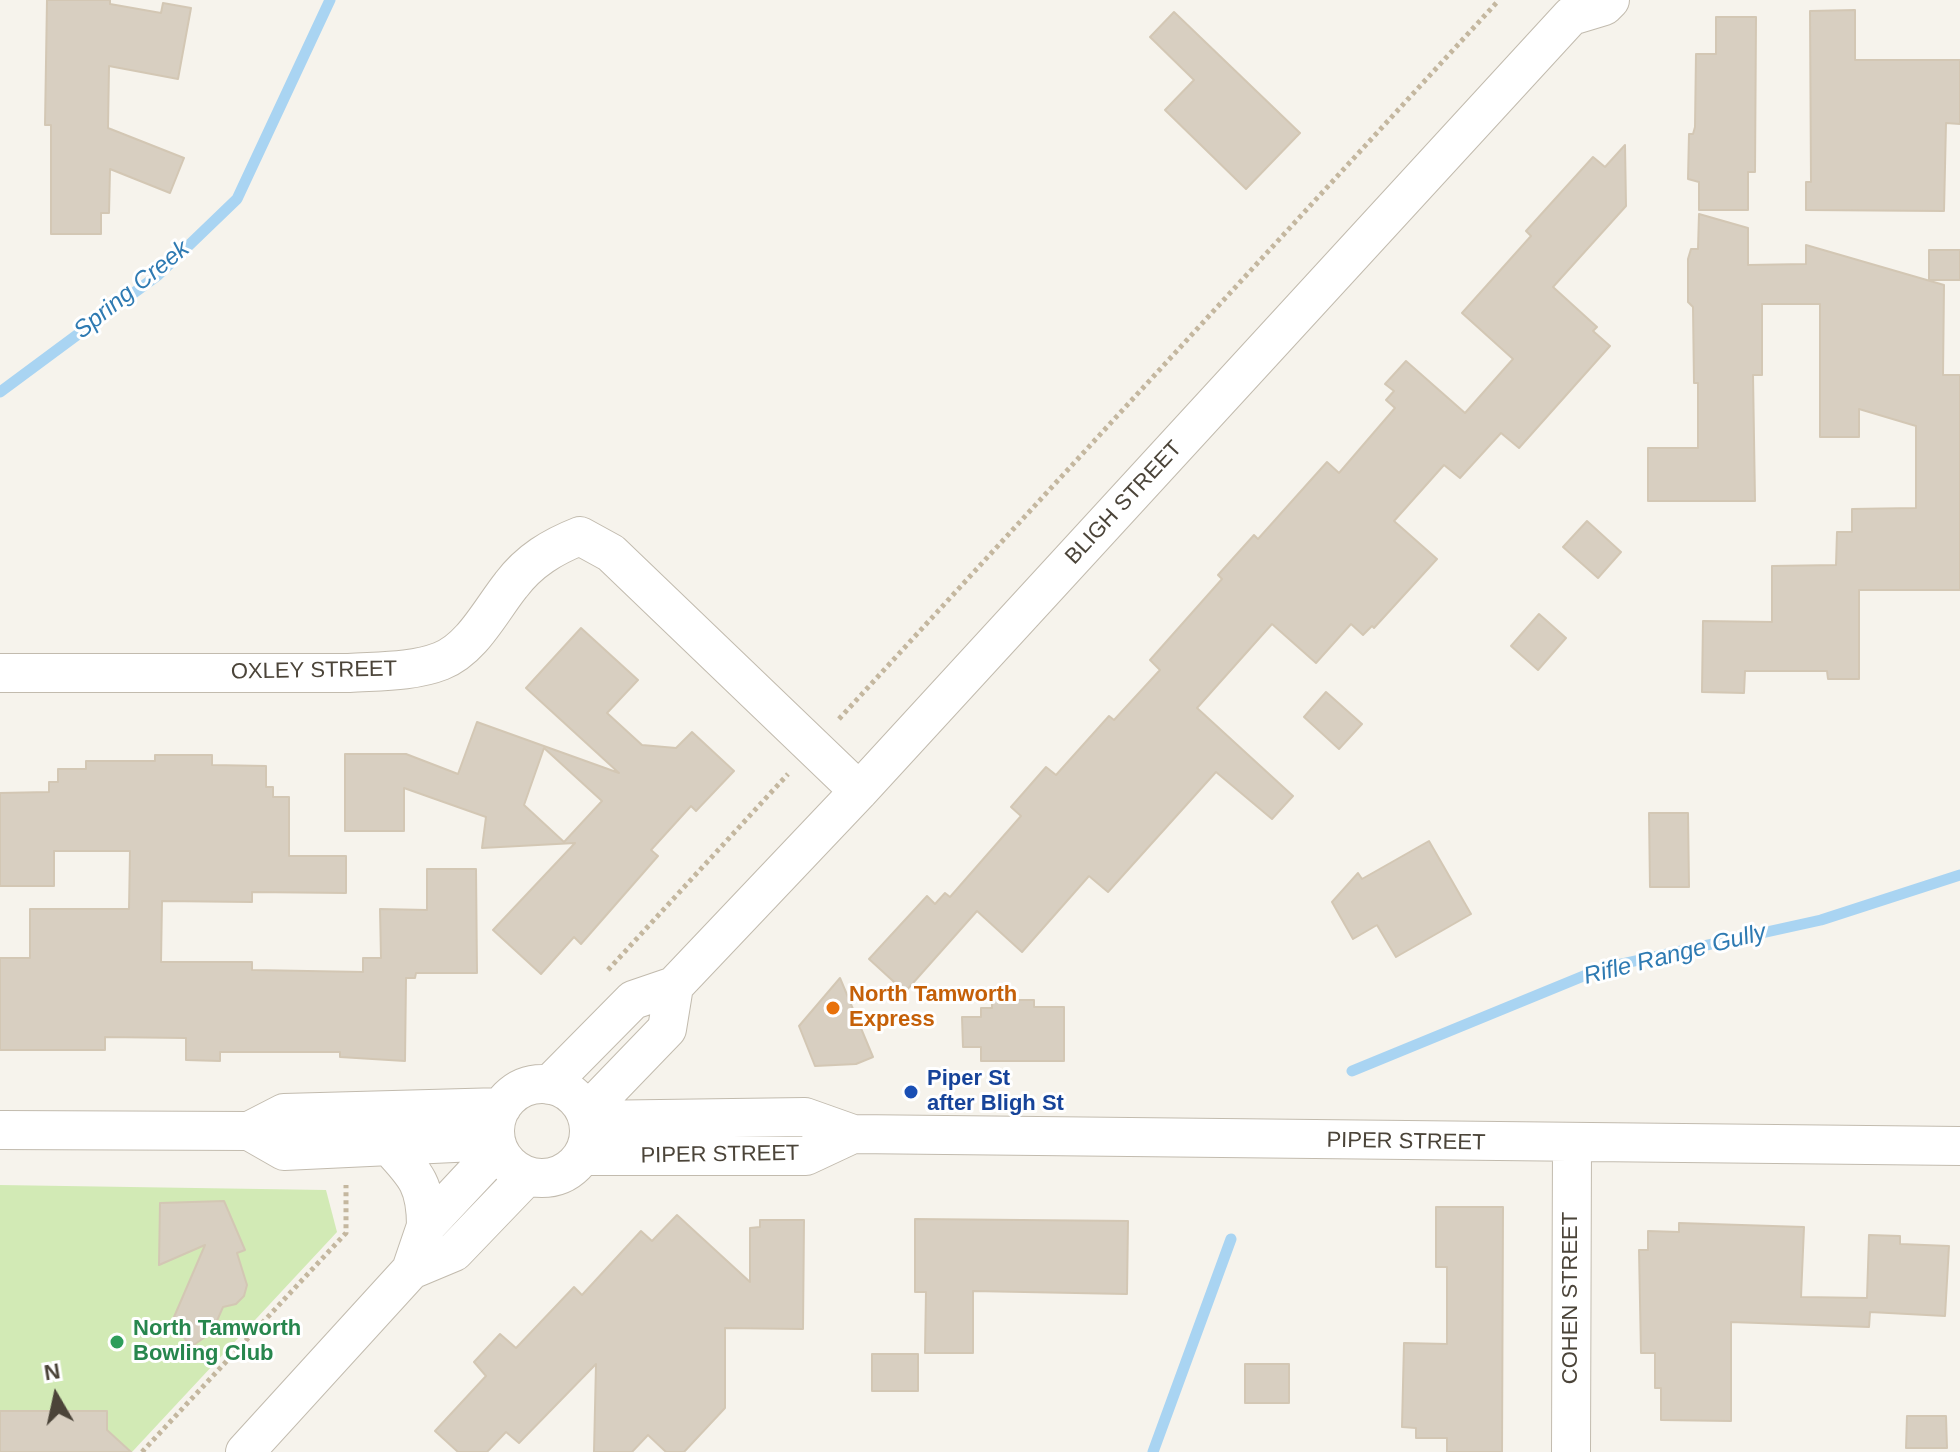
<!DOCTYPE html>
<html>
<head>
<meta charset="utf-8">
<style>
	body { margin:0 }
	#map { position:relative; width:1960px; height:1452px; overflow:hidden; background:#f6f3ec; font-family:Helvetica,sans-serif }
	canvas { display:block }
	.north { position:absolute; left:16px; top:1356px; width:80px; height:80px; -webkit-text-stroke:6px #fff; paint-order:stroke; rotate:351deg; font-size:22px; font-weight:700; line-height:32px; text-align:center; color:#4b4439 }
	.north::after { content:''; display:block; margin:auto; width:28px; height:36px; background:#4b4439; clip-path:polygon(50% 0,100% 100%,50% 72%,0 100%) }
</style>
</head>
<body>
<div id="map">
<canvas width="1960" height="1452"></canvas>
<div class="north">N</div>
</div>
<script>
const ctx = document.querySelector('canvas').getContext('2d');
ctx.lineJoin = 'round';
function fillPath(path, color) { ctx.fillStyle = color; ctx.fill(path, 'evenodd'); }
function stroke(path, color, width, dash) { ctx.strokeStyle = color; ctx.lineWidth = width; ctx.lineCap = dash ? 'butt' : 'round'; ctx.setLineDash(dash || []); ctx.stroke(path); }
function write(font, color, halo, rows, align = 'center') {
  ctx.font = font + ' Helvetica,sans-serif'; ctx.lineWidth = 6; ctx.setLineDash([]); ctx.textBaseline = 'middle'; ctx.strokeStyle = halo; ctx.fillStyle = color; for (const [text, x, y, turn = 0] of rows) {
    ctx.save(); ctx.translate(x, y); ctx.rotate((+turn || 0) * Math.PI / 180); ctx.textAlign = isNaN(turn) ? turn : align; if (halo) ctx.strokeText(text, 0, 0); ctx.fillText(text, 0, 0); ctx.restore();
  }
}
const green = new Path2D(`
	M 0,1185 L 326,1190 L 337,1232 L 132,1452 L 0,1452 Z`);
const stream = new Path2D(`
	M 0,392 L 158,275 L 237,199 L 330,0
	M 1352,1071 L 1603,968 L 1821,920 L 1960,875
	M 1153,1452 L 1231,1239`);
const building = new Path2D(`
	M 47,0 L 110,0 L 110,4 L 161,13 L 163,3 L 191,8 L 178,79 L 109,66 L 108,128 L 184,158 L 170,193 L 110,169 L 109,213 L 101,213 L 101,234 L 51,234 L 51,125 L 45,125 Z
	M 1855,10 L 1855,60 L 1960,60 L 1960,124 L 1946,123 L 1944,211 L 1806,210 L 1806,182 L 1811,182 L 1810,11 Z
	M 1174,12 L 1300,133 L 1246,189 L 1165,110 L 1194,80 L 1150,37 Z
	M 1716,17 L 1756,17 L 1755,172 L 1748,172 L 1748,210 L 1699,210 L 1699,182 L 1688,179 L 1689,134 L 1693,134 L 1695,127 L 1696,54 L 1716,54 Z
	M 1625,145 L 1626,206 L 1553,287 L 1597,327 L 1593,331 L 1610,346 L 1519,448 L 1501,433 L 1460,478 L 1444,465 L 1394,521 L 1437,559 L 1374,628 L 1372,626 L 1363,635 L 1351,624 L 1316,663 L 1272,624 L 1197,708 L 1293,796 L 1272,819 L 1216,772 L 1108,892 L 1089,876 L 1022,952 L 977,911 L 905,992 L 869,959 L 927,896 L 935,904 L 945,893 L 950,897 L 1021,816 L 1011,807 L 1046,767 L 1056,775 L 1109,716 L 1114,720 L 1160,670 L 1150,660 L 1222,579 L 1218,575 L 1254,535 L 1258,539 L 1327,462 L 1339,473 L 1395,408 L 1386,400 L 1394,391 L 1385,384 L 1406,361 L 1465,413 L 1513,359 L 1462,313 L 1531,236 L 1526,231 L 1593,157 L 1605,167 Z
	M 1699,214 L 1748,228 L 1748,265 L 1806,264 L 1806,245 L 1944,285 L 1943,375 L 1960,375 L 1960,590 L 1859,590 L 1859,679 L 1828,679 L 1827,671 L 1745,671 L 1744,693 L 1702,692 L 1703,621 L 1772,622 L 1772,566 L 1836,565 L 1837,532 L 1852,532 L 1852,509 L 1916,508 L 1916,426 L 1859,409 L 1859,437 L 1820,437 L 1820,304 L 1762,304 L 1762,375 L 1753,375 L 1755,501 L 1648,501 L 1648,448 L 1698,448 L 1698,383 L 1694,383 L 1693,307 L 1688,302 L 1688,259 L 1691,249 L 1698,249 Z
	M 1929,250 L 1960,250 L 1960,280 L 1929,280 Z
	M 1587,521 L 1621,552 L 1598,578 L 1563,547 Z
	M 1539,614 L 1566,638 L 1538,670 L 1511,646 Z
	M 581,628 L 638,680 L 607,713 L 642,745 L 676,748 L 692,732 L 734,771 L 696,811 L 691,806 L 651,850 L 658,856 L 581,944 L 574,937 L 541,974 L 493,930 L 575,843 L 482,848 L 486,817 L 404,788 L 404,831 L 345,831 L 345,754 L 406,754 L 458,774 L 477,722 L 619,773 L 526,688 ZM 544,748 L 602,801 L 564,842 L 524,805 Z
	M 1326,692 L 1362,724 L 1339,749 L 1304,717 Z
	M 155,755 L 212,755 L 212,765 L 266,766 L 266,787 L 273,787 L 273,797 L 289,797 L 289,856 L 346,856 L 346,893 L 252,892 L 252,902 L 162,901 L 161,962 L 252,962 L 252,970 L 363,972 L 363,958 L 381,958 L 380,909 L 427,910 L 427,869 L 476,869 L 477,973 L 416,973 L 415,978 L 406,978 L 405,1061 L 340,1057 L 340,1052 L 220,1052 L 220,1061 L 186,1060 L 186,1038 L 105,1037 L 105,1050 L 0,1050 L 0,958 L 30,958 L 30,909 L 129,909 L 130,851 L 54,851 L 54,886 L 0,886 L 0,793 L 49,792 L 49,782 L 58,782 L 58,769 L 86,769 L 86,761 L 155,761 Z
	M 1649,813 L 1688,813 L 1689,887 L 1650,887 Z
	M 1429,841 L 1471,914 L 1396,957 L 1377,925 L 1353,939 L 1332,902 L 1358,873 L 1362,879 Z
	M 840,978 L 873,1057 L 856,1064 L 815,1066 L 799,1026 Z
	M 992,1000 L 1034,1000 L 1034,1007 L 1064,1007 L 1064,1061 L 981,1061 L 981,1047 L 963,1047 L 962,1017 L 981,1017 L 981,1008 L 992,1008 Z
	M 224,1201 L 245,1250 L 237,1253 L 247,1285 L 244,1296 L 236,1304 L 223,1307 L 212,1332 L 191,1347 L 176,1327 L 174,1317 L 205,1245 L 159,1265 L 160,1203 Z
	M 1436,1207 L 1503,1207 L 1502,1452 L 1447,1452 L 1447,1438 L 1416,1438 L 1416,1428 L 1402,1427 L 1404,1343 L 1447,1344 L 1447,1267 L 1436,1267 Z
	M 677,1215 L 750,1282 L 750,1228 L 760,1227 L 760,1220 L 804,1220 L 803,1329 L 725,1328 L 725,1408 L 684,1452 L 666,1452 L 648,1435 L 632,1452 L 594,1452 L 596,1364 L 519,1443 L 506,1432 L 487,1452 L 458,1452 L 435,1431 L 486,1376 L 474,1362 L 500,1334 L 516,1348 L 574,1287 L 582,1295 L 641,1231 L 652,1241 Z
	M 915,1219 L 1128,1221 L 1127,1294 L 973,1291 L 973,1353 L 925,1353 L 926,1292 L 915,1292 Z
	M 1679,1223 L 1804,1227 L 1801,1297 L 1867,1298 L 1869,1235 L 1900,1236 L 1900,1244 L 1949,1246 L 1945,1316 L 1870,1312 L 1869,1327 L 1731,1322 L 1731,1421 L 1661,1420 L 1661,1388 L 1655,1388 L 1655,1353 L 1641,1353 L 1639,1250 L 1648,1250 L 1648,1231 L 1679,1232 Z
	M 872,1354 L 918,1354 L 918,1391 L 872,1391 Z
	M 1245,1364 L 1289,1364 L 1289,1403 L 1245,1403 Z
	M 0,1411 L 107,1411 L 107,1430 L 131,1452 L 0,1452 Z
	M 1907,1416 L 1946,1416 L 1947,1448 L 1906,1448 Z`);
const path = new Path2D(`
	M 839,719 L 1499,0
	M 608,970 L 788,774
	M 142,1452 L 346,1233 L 346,1185`);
const minor = new Path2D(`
	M 0,673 L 349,673 C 379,671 413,672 441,661 C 472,649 491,610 511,585 C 529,561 552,547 580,536 L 611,553 L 859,791
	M495 1131a47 47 0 1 1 94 0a47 47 0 1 1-94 0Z
	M 549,1085 L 633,1000 L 674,986 L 859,791 L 1571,16 L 1604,6 L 1610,0
	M 586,1113 L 667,1029 L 674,986
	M 588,1120 L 805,1117 L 853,1134 L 1960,1146
	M 0,1130 L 249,1131 L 284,1113 L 502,1107
	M 249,1131 L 284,1151 L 496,1141
	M 389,1146 C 416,1175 426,1185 426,1226
	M 583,1156 L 806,1156 L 853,1134
	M 411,1270 L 454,1252 L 527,1176
	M 245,1452 L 411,1270 L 426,1226 L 498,1149
	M 1571,1452 L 1572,1144`);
const markers = [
	[833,1008,8,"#e8710a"],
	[911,1092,8,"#1a4fb4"],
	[117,1342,8,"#2e9e5b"]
];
const streetNames = [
	["BLIGH STREET",1124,503,-47],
	["OXLEY STREET",314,671,-1],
	["PIPER STREET",1406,1142,1],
	["PIPER STREET",720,1155,-1],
	["COHEN STREET",1571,1298,-90]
];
const foodNames = [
	["North Tamworth",849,995],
	["Express",849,1020]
];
const transitNames = [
	["Piper St",927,1079],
	["after Bligh St",927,1104]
];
const leisureNames = [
	["North Tamworth",133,1329],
	["Bowling Club",133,1354]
];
const waterNames = [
	["Spring Creek",132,290,-39],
	["Rifle Range Gully",1675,955,-14]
];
fillPath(green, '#d2eab5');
stroke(stream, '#a9d4f2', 11);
fillPath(building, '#d8cfc1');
stroke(building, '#d3c7b4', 2);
stroke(minor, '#c2bbae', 40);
stroke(path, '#c4b79f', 5, [4, 4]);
stroke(minor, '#fff', 38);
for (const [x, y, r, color] of markers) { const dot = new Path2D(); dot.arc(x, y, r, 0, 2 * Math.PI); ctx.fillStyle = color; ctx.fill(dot); stroke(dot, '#fff', 3); }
write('22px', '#4b4439', '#fff', streetNames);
write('bold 22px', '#c56008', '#fff', foodNames, 'left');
write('bold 22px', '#164399', '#fff', transitNames, 'left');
write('bold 22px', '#27864d', '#fff', leisureNames, 'left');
write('italic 24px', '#2e7ab2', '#fff', waterNames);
</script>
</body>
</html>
